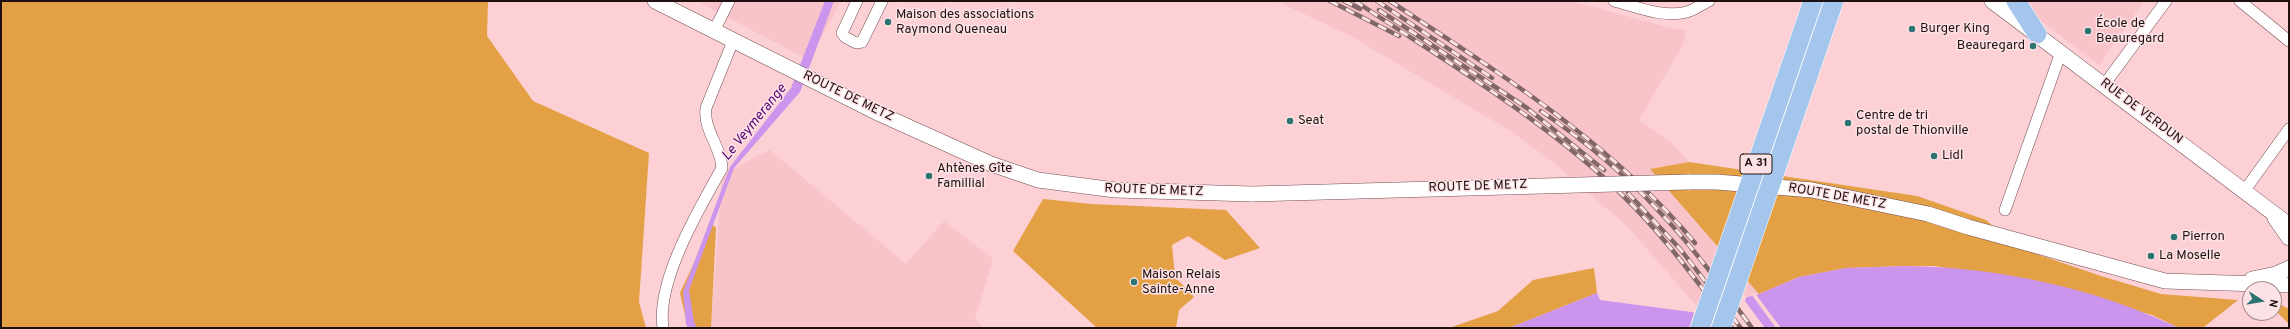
<!DOCTYPE html>
<html>
<head>
<meta charset="utf-8">
<style>
	body { margin:0 }
	#map { position:relative; width:2290px; height:329px; overflow:hidden; background:#fcd0d4; font-family:Overpass,sans-serif }
	canvas { display:block }
	.frame { position:absolute; inset:0; border:2px solid #1e1011; pointer-events:none }
	.north { position:absolute; left:2242px; top:281px; width:40px; height:40px; box-sizing:border-box; background:#fde2e5; border:1px solid #a48e90; border-radius:50%; rotate:102deg; font-size:11px; font-weight:700; line-height:16px; text-align:center; color:#1e1011 }
	.north::after { content:''; display:block; margin:auto; width:14px; height:18px; background:#297370; clip-path:polygon(50% 0,100% 100%,50% 72%,0 100%) }
</style>
</head>
<body>
<div id="map">
<canvas width="2290" height="329"></canvas>
<div class="frame"></div>
<div class="north">N</div>
</div>
<script>
const ctx = document.querySelector('canvas').getContext('2d');
ctx.lineJoin = 'round';
function fillPath(path, color) { ctx.fillStyle = color; ctx.fill(path, 'evenodd'); }
function stroke(path, color, width, dash) { ctx.strokeStyle = color; ctx.lineWidth = width; ctx.lineCap = dash ? 'butt' : 'round'; ctx.setLineDash(dash || []); ctx.stroke(path); }
function write(font, color, halo, rows, align = 'center') {
  ctx.font = font + ' Overpass,sans-serif'; ctx.lineWidth = 3; ctx.setLineDash([]); ctx.textBaseline = 'middle'; ctx.strokeStyle = halo; ctx.fillStyle = color; for (const [text, x, y, turn = 0] of rows) {
    ctx.save(); ctx.translate(x, y); ctx.rotate((+turn || 0) * Math.PI / 180); ctx.textAlign = isNaN(turn) ? turn : align; if (halo) ctx.strokeText(text, 0, 0); ctx.fillText(text, 0, 0); ctx.restore();
  }
}
const built = new Path2D(`
	M 696,1 L 841,1 L 809,60 Z
	M 1276,1 L 1572,1 L 1670,28 L 1686,30 L 1682,46 L 1639,120 L 1671,142 L 1689,162 L 1650,169 L 1759,294 L 1700,310 L 1628,227 L 1553,162 L 1509,130 L 1349,35 Z
	M 2022,1 L 2144,1 L 2099,65 L 2034,16 Z
	M 770,150 L 906,264 L 944,221 L 993,259 L 975,319 L 985,328 L 711,328 L 722,174 Z`);
const green = new Path2D(`
	M 1,1 L 488,1 L 487,36 L 533,101 L 649,153 L 639,302 L 646,328 L 1,328 Z
	M 1689,162 L 1917,196 L 1986,220 L 2019,248 L 2101,276 L 2161,294 L 2238,300 L 2204,327 L 2179,328 L 2152,315 L 2024,279 L 1934,266 L 1906,266 L 1846,268 L 1799,277 L 1759,294 L 1650,169 Z
	M 1043,199 L 1092,204 L 1226,210 L 1260,248 L 1225,260 L 1188,236 L 1172,245 L 1175,277 L 1194,297 L 1179,310 L 1176,328 L 1097,328 L 1013,251 Z
	M 712,224 L 716,228 L 711,328 L 688,328 L 680,293 Z
	M 1594,268 L 1597,293 L 1509,328 L 1449,328 L 1498,311 L 1533,280 Z
	M 2274,301 L 2289,309 L 2289,324 L 2274,309 Z`);
const water = new Path2D(`
	M 825,1 L 834,1 L 800,92 L 734,168 L 689,290 L 694,322 L 697,328 L 688,328 L 686,324 L 683,292 L 730,167 L 791,88 Z
	M 1906,266 C 1998,267 2095,288 2179,328 L 1509,328 L 1597,293 L 1600,300 L 1691,312 L 1759,294 L 1799,277 L 1846,268 Z`);
const pier = new Path2D(`
	M 1755,293 L 1763,304 L 1781,328 L 1776,328 L 1751,294 Z
	M 1747,295 L 1745,301 L 1765,328 L 1689,328 L 1694,313 L 1692,312 L 1695,309 Z`);
const minor = new Path2D(`
	M 857,1 L 842,33 L 845,37 L 856,43 L 862,42 L 882,1
	M 1614,1 C 1637,7 1663,18 1687,12 C 1694,10 1702,4 1709,1
	M 2240,1 L 2289,41
	M 714,31 L 729,1
	M 2104,85 L 2166,1
	M 2245,190 L 2289,129
	M 2005,210 L 2061,52
	M 663,328 C 656,281 699,209 722,168 C 721,146 703,130 706,108 L 733,41`);
const secondary = new Path2D(`
	M 655,1 L 880,114 L 991,164 L 1038,180 L 1115,190 L 1252,194
	M 1992,1 L 2289,225
	M 1688,182 L 1717,182 L 1812,190 L 1928,214 L 1968,227 L 2165,281 L 2289,285
	M 2275,218 L 2289,238
	M 2252,279 L 2276,274 L 2289,268`);
const motorway = new Path2D(`
	M 2016,1 L 2037,34`);
const rail = new Path2D(`
	M 1330,1 L 1399,36
	M 1344,1 L 1360,9
	M 1355,1 C 1439,57 1527,109 1602,176 C 1653,221 1692,274 1732,328
	M 1377,1 L 1492,78
	M 1390,1 C 1499,73 1611,142 1695,243
	M 1379,10 L 1527,108 L 1604,170
	M 1541,111 C 1582,139 1621,171 1655,207 C 1691,244 1721,286 1752,328
	M 1628,193 L 1681,250 L 1741,328`);
const secondaryBridge = new Path2D(`
	M 1252,194 L 1688,182`);
const motorwayBridge = new Path2D(`
	M 1700,328 L 1813,1
	M 1721,328 L 1834,1`);
const markers = [
	[888,22,4,"#297370"],
	[1912,29,4,"#297370"],
	[2088,31,4,"#297370"],
	[2033,46,4,"#297370"],
	[1290,121,4,"#297370"],
	[1848,123,4,"#297370"],
	[1934,156,4,"#297370"],
	[929,176,4,"#297370"],
	[2174,237,4,"#297370"],
	[2151,256,4,"#297370"],
	[1134,282,4,"#297370"]
];
const shields = [
	[1756,164,32]
];
const shieldNames = [
	["A 31",1756,164]
];
const poiNames = [
	["Maison des associations",896,15],
	["Raymond Queneau",896,30],
	["École de",2096,24],
	["Beauregard",2096,39],
	["Burger King",1920,29],
	["Beauregard",2025,46,"right"],
	["Centre de tri",1856,116],
	["postal de Thionville",1856,131],
	["Seat",1298,121],
	["Lidl",1942,156],
	["Ahtènes Gîte",937,169],
	["Famillial",937,184],
	["Pierron",2182,237],
	["La Moselle",2159,256],
	["Maison Relais",1142,275],
	["Sainte-Anne",1142,290]
];
const streetNames = [
	["ROUTE DE METZ",848,97,26],
	["RUE DE VERDUN",2141,112,37],
	["ROUTE DE METZ",1478,187,-2],
	["ROUTE DE METZ",1154,191,2],
	["ROUTE DE METZ",1837,197,10]
];
const waterNames = [
	["Le Veymerange",755,123,-51]
];
fillPath(built, '#f8c3c9');
fillPath(green, '#e4a044');
fillPath(water, '#cb95ee');
fillPath(pier, '#fcd0d4');
stroke(minor, '#734e53', 12);
stroke(secondary, '#734e53', 16);
stroke(motorway, '#fff', 20);
stroke(minor, '#fff', 11);
stroke(secondary, '#fff', 15);
stroke(motorway, '#a4c6ec', 19);
stroke(rail, '#826769', 4.5);
stroke(rail, '#fde2e5', 3, [9]);
stroke(secondaryBridge, '#734e53', 16, []);
stroke(motorwayBridge, '#fff', 20, []);
stroke(secondaryBridge, '#fff', 15);
stroke(motorwayBridge, '#a4c6ec', 19);
for (const [x, y, r, color] of markers) { const dot = new Path2D(); dot.arc(x, y, r, 0, 2 * Math.PI); ctx.fillStyle = color; ctx.fill(dot); stroke(dot, '#fde2e5', 1.5); }
for (const [x, y, w] of shields) { const box = new Path2D(); box.roundRect(x - w / 2, y - 10, w, 20, 3); ctx.fillStyle = '#fde2e5'; ctx.fill(box); stroke(box, '#1e1011', 1); }
write('bold 12px', '#1e1011', null, shieldNames);
write('13px', '#1e1011', '#fde2e5', poiNames, 'left');
write('13px', '#1e1011', '#fde2e5', streetNames);
write('italic 14px', '#550877', '#fde2e5', waterNames);
</script>
</body>
</html>
